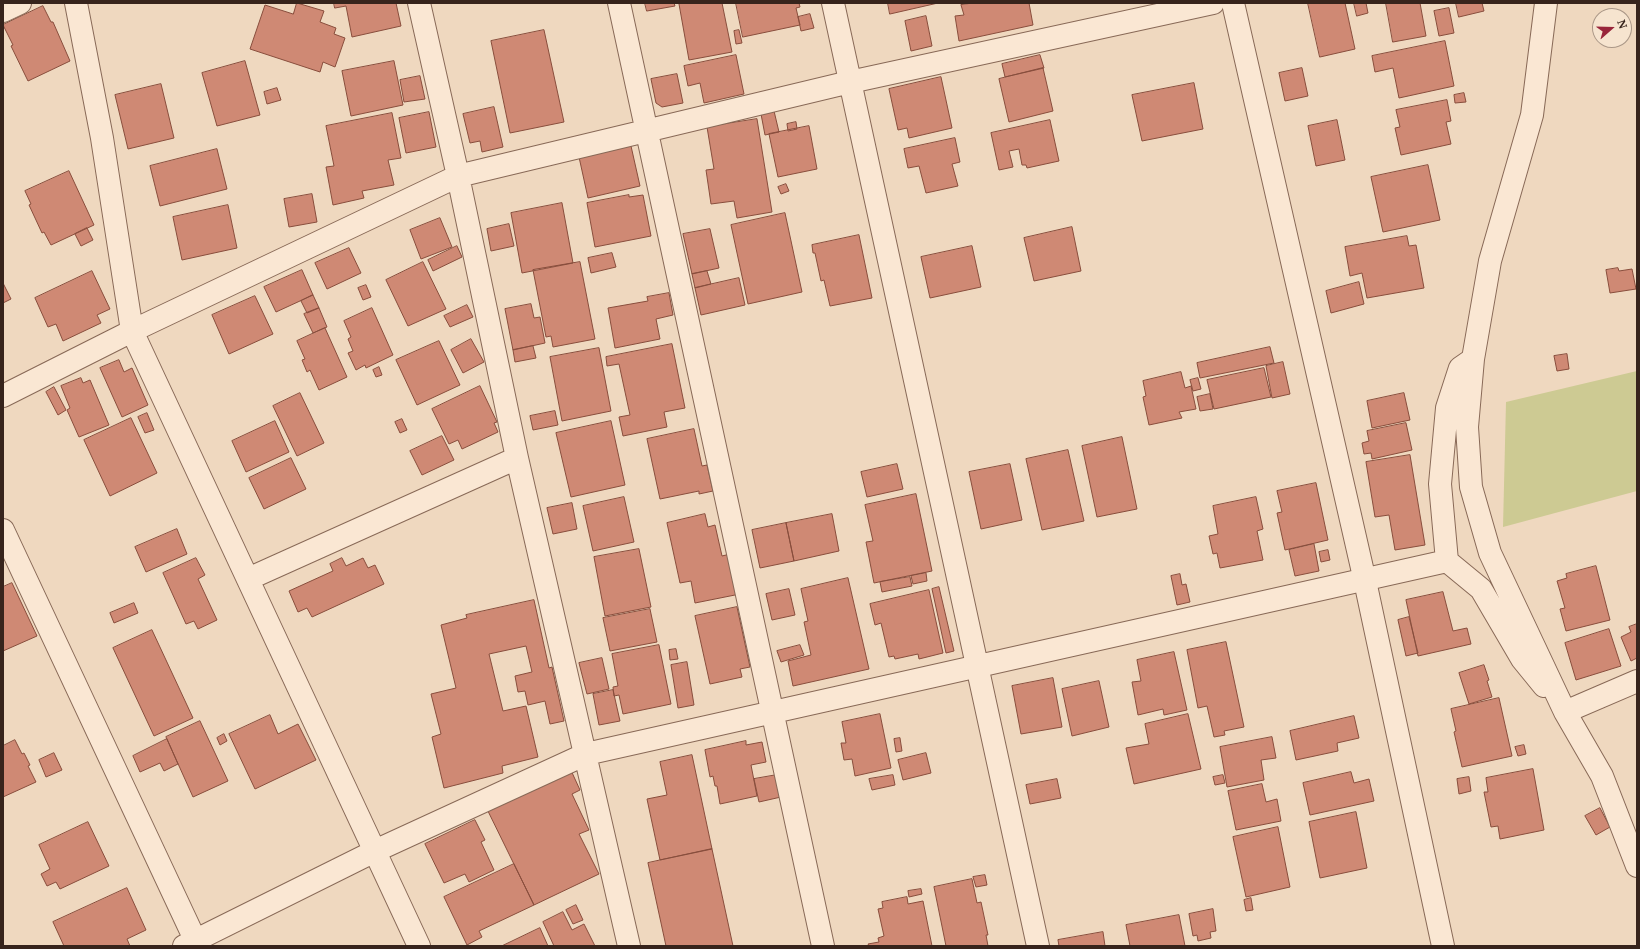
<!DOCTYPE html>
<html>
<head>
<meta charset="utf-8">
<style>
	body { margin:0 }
	#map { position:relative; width:1640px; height:949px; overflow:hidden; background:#efd8bf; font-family:"Noto Serif",serif }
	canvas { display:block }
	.frame { position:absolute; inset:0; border:4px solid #37241c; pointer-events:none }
	.north { position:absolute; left:1592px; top:8px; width:40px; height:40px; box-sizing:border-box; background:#f6e4cf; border:1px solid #aa9787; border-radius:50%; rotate:70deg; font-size:11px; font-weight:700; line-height:16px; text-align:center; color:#37241c }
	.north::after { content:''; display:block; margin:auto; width:14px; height:18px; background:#99253a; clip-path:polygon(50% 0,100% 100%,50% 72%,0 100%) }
</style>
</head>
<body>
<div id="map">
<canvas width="1640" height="949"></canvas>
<div class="frame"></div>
<div class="north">N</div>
</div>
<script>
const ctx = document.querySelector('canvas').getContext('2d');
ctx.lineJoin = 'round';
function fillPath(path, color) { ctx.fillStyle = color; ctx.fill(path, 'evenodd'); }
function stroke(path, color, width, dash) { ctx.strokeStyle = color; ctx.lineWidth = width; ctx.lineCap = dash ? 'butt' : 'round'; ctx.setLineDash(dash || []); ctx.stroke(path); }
const green = new Path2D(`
	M 1637,371 L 1637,491 L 1503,527 L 1506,402 Z`);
const building = new Path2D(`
	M 297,3 L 324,11 L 320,22 L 336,28 L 334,34 L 345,38 L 335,67 L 323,62 L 320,72 L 250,49 L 265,5 L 293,14 Z
	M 334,3 L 396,3 L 401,26 L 352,37 L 346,6 L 335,8 Z
	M 645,3 L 674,3 L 675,6 L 647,11 Z
	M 687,3 L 722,3 L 732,52 L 689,60 L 679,4 Z
	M 736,3 L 799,3 L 800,7 L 796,8 L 800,25 L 743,37 Z
	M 888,3 L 938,3 L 890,14 Z
	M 973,3 L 1029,3 L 1033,25 L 959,41 L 955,16 L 964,15 L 961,5 Z
	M 1308,3 L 1345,3 L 1355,49 L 1320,57 Z
	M 1354,3 L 1366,3 L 1368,13 L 1357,16 Z
	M 1386,3 L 1420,3 L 1426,36 L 1393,42 Z
	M 1456,3 L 1482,3 L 1484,11 L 1459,17 Z
	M 43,6 L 51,22 L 53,22 L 70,61 L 28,81 L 11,46 L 13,45 L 3,25 Z
	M 1449,8 L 1454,33 L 1439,36 L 1434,11 Z
	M 810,14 L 814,28 L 801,31 L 798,17 Z
	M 926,16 L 932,46 L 911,51 L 905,21 Z
	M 544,30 L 564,122 L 510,133 L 491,41 Z
	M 739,30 L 742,43 L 736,44 L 734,31 Z
	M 1445,41 L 1454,86 L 1399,98 L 1393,68 L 1375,72 L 1372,56 Z
	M 736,55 L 744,94 L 704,103 L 700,83 L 688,86 L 684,66 Z
	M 1040,55 L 1044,68 L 1005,77 L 1002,64 Z
	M 245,61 L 260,115 L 217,126 L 202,73 Z
	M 394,61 L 403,105 L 351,116 L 342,71 Z
	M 1043,68 L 1053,111 L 1009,122 L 999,79 Z
	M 1302,68 L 1308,96 L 1285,101 L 1279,73 Z
	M 677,74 L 683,103 L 662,107 L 656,103 L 651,79 Z
	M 420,76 L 425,99 L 404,102 L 400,80 Z
	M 941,77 L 952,128 L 909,138 L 907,128 L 898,130 L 889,89 Z
	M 1194,83 L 1203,129 L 1142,141 L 1132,95 Z
	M 161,84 L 174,138 L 128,149 L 115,95 Z
	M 277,88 L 281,100 L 267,104 L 264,92 Z
	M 1464,93 L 1466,102 L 1455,103 L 1454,95 Z
	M 1447,100 L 1451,121 L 1446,122 L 1451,144 L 1401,155 L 1395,128 L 1400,127 L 1396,110 Z
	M 494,107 L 503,147 L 482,152 L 480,141 L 470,143 L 463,114 Z
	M 774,111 L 779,132 L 765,135 L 761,114 Z
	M 429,112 L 436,147 L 406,153 L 399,118 Z
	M 392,113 L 401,158 L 388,160 L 394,185 L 362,191 L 364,198 L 333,205 L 326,167 L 334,166 L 326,126 Z
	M 757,119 L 772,212 L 737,218 L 734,201 L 711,204 L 706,170 L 714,169 L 707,127 Z
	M 1050,120 L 1059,161 L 1027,168 L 1026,165 L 1022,165 L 1019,149 L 1009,151 L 1013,167 L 999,170 L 991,133 Z
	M 1337,120 L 1345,160 L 1316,166 L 1308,126 Z
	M 796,122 L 797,129 L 788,131 L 787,124 Z
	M 809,126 L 817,169 L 778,177 L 769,134 Z
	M 955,138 L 960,162 L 952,164 L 958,186 L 926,193 L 919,166 L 908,168 L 904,149 Z
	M 631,146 L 640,186 L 588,198 L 579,157 Z
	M 217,149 L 227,189 L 160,206 L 150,166 Z
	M 1428,165 L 1440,220 L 1383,232 L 1371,177 Z
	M 69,171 L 94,225 L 51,245 L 44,232 L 42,233 L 29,205 L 31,204 L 25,191 Z
	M 786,184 L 789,191 L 781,194 L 778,187 Z
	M 312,194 L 317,222 L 289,227 L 284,199 Z
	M 629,195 L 629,197 L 643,195 L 651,236 L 595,247 L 587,203 Z
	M 562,203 L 573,263 L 522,273 L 511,213 Z
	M 228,205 L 237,248 L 182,260 L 173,217 Z
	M 785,213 L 802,292 L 748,304 L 731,225 Z
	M 440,218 L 452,247 L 421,259 L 410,230 Z
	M 509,224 L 514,246 L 491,251 L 487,229 Z
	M 1072,227 L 1081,271 L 1034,281 L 1024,238 Z
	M 87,228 L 93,240 L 81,246 L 75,234 Z
	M 710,229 L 719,268 L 692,274 L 683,234 Z
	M 859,235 L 872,298 L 830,306 L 824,280 L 821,281 L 815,253 L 813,253 L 812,245 Z
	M 1407,236 L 1409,246 L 1416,245 L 1424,288 L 1367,298 L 1362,273 L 1350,276 L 1345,247 Z
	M 457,246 L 462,257 L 433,271 L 428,260 Z
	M 972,246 L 981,287 L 930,298 L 921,257 Z
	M 349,248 L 361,273 L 327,289 L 315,263 Z
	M 612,253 L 616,267 L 591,273 L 588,258 Z
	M 423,262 L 446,309 L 408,326 L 386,280 Z
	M 580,262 L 595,339 L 553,347 L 551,336 L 546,337 L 533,270 Z
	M 1618,268 L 1619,271 L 1632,269 L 1636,289 L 1610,293 L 1606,270 Z
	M 302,270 L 313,295 L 276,312 L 264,287 Z
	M 92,271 L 110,309 L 97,315 L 101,323 L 63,341 L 56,324 L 48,327 L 35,298 Z
	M 707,271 L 711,284 L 695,288 L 692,274 Z
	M 739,278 L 745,305 L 701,315 L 695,288 Z
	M 1359,282 L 1364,304 L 1331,313 L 1326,291 Z
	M 3,283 L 11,299 L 3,303 Z
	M 366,285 L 371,297 L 363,300 L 358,288 Z
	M 669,293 L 673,315 L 656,319 L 660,339 L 615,348 L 608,308 L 648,301 L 647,297 Z
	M 313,295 L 319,308 L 307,313 L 301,301 Z
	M 255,296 L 273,334 L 229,354 L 212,315 Z
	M 531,304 L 534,318 L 540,317 L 545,343 L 513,350 L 505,309 Z
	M 467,305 L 473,317 L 450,327 L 444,316 Z
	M 319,308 L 327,327 L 313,333 L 304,314 Z
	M 372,308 L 393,355 L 366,368 L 365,365 L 356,370 L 348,353 L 353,351 L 348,339 L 351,337 L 344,321 Z
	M 325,328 L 347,377 L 319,390 L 310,370 L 307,372 L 302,360 L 305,359 L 297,341 Z
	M 471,339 L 484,362 L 463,373 L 451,350 Z
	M 439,341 L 460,385 L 417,405 L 396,360 Z
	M 672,344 L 685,408 L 664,412 L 667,427 L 623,436 L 619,417 L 630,415 L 619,364 L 607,366 L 606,357 Z
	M 533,346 L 536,358 L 515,362 L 513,350 Z
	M 1270,347 L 1274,363 L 1200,378 L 1197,363 Z
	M 599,348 L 611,411 L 562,421 L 550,357 Z
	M 1567,354 L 1569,369 L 1557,371 L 1554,356 Z
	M 119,360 L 124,372 L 132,368 L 148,405 L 122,417 L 100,368 Z
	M 1283,362 L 1290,394 L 1272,398 L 1266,366 Z
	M 379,367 L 382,375 L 376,377 L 373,370 Z
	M 1264,368 L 1271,397 L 1214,409 L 1207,380 Z
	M 1181,372 L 1185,388 L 1191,386 L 1196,409 L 1179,412 L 1182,418 L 1149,425 L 1143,397 L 1146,396 L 1143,381 Z
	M 81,378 L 83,383 L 90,380 L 109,425 L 79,437 L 67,410 L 70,408 L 61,386 Z
	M 1198,378 L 1201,389 L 1193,391 L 1190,380 Z
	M 480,386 L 497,422 L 494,423 L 498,432 L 462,449 L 458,440 L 449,444 L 432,409 Z
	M 54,387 L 66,410 L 58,415 L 46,392 Z
	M 300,393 L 324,443 L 297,456 L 273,406 Z
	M 1404,393 L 1410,420 L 1372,428 L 1367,401 Z
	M 1210,394 L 1213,409 L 1200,411 L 1197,397 Z
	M 555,411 L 558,425 L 533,430 L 530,416 Z
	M 147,413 L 154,430 L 145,433 L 138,417 Z
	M 131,418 L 157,473 L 110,496 L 84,440 Z
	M 402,419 L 407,430 L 400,433 L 395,422 Z
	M 275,421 L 289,452 L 246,472 L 232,441 Z
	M 611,421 L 625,485 L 571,497 L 556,433 Z
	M 1406,423 L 1412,450 L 1372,459 L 1371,453 L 1364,454 L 1362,443 L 1369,441 L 1367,431 Z
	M 694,429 L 702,466 L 707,465 L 713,491 L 699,494 L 699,491 L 660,499 L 647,439 Z
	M 442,436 L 454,460 L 422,475 L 410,451 Z
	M 1122,437 L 1137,509 L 1097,517 L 1082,446 Z
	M 1068,450 L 1084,521 L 1042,530 L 1026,459 Z
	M 1410,455 L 1425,545 L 1395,550 L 1389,515 L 1375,517 L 1366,462 Z
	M 291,458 L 306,489 L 264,509 L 249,478 Z
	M 897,464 L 903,489 L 867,497 L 861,472 Z
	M 1010,464 L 1022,520 L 981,529 L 969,472 Z
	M 1316,483 L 1328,540 L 1285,550 L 1277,513 L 1282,512 L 1277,491 Z
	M 916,494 L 932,571 L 874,583 L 866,542 L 873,541 L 865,505 Z
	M 624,497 L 634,542 L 593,551 L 583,506 Z
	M 1256,497 L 1263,529 L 1257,531 L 1263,560 L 1220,568 L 1217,553 L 1213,554 L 1209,536 L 1218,534 L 1213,506 Z
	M 572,503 L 577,529 L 553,534 L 547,508 Z
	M 705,514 L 708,527 L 715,525 L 722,556 L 730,554 L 740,594 L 695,603 L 691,581 L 680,583 L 667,523 Z
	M 832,514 L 839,551 L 794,561 L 786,523 Z
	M 786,523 L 794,561 L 760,568 L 752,530 Z
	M 177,529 L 187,554 L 146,572 L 135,547 Z
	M 1314,544 L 1319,571 L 1295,576 L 1289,550 Z
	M 639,549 L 651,607 L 605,616 L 594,557 Z
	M 1328,550 L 1330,560 L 1321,562 L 1319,552 Z
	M 196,558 L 205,575 L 198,579 L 217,620 L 198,629 L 194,621 L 186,624 L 163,573 Z
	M 342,558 L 346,566 L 363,558 L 368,568 L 375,565 L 384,584 L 312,617 L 307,608 L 298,612 L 289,591 L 333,571 L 330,564 Z
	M 1596,566 L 1610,620 L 1566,631 L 1560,609 L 1565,608 L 1557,581 L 1567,578 L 1566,574 Z
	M 926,573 L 927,581 L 913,584 L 911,576 Z
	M 1180,574 L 1182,585 L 1186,584 L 1190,602 L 1177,605 L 1171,576 Z
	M 910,577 L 912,586 L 882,592 L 880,582 Z
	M 848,578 L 869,669 L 793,686 L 788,661 L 811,655 L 804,622 L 808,621 L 801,589 Z
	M 12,583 L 37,636 L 3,651 L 3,587 Z
	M 939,587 L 954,651 L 946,653 L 932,589 Z
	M 789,589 L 795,615 L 772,620 L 766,594 Z
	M 929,590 L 943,653 L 919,659 L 918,654 L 895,659 L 894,656 L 889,657 L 881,623 L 875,625 L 870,604 Z
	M 1443,592 L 1453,631 L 1467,628 L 1471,644 L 1418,656 L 1406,600 Z
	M 534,600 L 549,668 L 552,667 L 564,721 L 550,724 L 545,701 L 528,705 L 525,691 L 518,692 L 515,676 L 532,672 L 526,646 L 489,654 L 503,711 L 526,706 L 538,757 L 502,766 L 503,773 L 444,788 L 432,737 L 441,734 L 431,694 L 456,688 L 441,625 L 467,618 L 466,615 Z
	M 134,603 L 138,613 L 114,623 L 110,613 Z
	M 737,607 L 750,667 L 740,669 L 742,677 L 710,684 L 695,616 Z
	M 650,609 L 657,642 L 610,651 L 603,618 Z
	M 1409,617 L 1418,653 L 1406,656 L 1398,620 Z
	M 1637,624 L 1637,658 L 1631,661 L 1621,637 L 1631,632 L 1629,627 Z
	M 1609,629 L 1621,666 L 1576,680 L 1565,643 Z
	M 152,630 L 193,718 L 154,736 L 113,648 Z
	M 1226,642 L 1244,727 L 1224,731 L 1225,735 L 1214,737 L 1207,706 L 1198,708 L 1187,650 Z
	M 659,645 L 671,704 L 623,714 L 619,695 L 614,696 L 613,687 L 618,686 L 612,654 Z
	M 800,645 L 804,655 L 781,662 L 777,651 Z
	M 676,649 L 678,659 L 670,660 L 669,650 Z
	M 1174,652 L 1187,710 L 1164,715 L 1163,709 L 1138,715 L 1132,682 L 1141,681 L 1137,660 Z
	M 602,658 L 609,689 L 587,694 L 579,663 Z
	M 687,662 L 694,705 L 678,708 L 671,665 Z
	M 1484,665 L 1489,680 L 1487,681 L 1492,697 L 1469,704 L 1459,673 Z
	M 1053,678 L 1062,727 L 1021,734 L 1012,686 Z
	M 1099,681 L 1109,727 L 1072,736 L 1062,689 Z
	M 613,690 L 620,721 L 599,725 L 593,694 Z
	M 1499,698 L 1512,756 L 1462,767 L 1454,732 L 1456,731 L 1451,709 Z
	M 880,714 L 891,768 L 855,776 L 852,759 L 844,760 L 841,743 L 846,743 L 842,722 Z
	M 1188,714 L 1201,769 L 1134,784 L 1126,748 L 1149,744 L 1145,724 Z
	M 270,715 L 278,734 L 298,724 L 316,760 L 255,789 L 229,734 Z
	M 1354,716 L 1359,738 L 1337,743 L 1338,751 L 1296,760 L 1290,731 Z
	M 200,721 L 228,781 L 193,797 L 166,737 Z
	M 224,734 L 227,741 L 220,745 L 217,738 Z
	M 1272,737 L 1276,758 L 1261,760 L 1264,780 L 1227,787 L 1220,747 Z
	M 900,738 L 902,751 L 896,752 L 894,739 Z
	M 167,739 L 178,764 L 164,771 L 160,763 L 140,772 L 133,756 Z
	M 15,740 L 22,754 L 24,753 L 30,765 L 28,766 L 36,782 L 3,797 L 3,746 Z
	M 746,741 L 746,745 L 762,742 L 766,762 L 751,765 L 757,796 L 720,804 L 717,786 L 715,786 L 713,776 L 710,777 L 705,750 Z
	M 1524,745 L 1526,754 L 1518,756 L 1515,747 Z
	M 54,753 L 62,770 L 46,777 L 39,760 Z
	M 926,753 L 931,773 L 903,780 L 898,760 Z
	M 692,755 L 712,849 L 660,860 L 647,799 L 667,795 L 660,762 Z
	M 569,766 L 580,790 L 572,794 L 589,830 L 579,834 L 599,874 L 534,905 L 485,805 Z
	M 1533,769 L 1544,830 L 1500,839 L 1498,826 L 1491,827 L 1484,792 L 1488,792 L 1486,778 Z
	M 1351,772 L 1354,783 L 1369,779 L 1374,801 L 1310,815 L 1303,783 Z
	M 777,775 L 781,797 L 759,802 L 754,779 Z
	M 893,775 L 895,785 L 872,790 L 869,779 Z
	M 1223,775 L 1225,783 L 1215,785 L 1213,777 Z
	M 1469,777 L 1471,791 L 1459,794 L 1457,779 Z
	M 1057,779 L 1061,798 L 1030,804 L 1026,785 Z
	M 1262,784 L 1266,802 L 1277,799 L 1281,821 L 1236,830 L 1228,791 Z
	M 1600,808 L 1610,827 L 1596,835 L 1585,816 Z
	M 1356,812 L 1367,868 L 1320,878 L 1309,822 Z
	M 475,820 L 485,840 L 481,842 L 494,870 L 469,882 L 465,874 L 444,883 L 425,844 Z
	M 88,822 L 109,866 L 60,889 L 56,882 L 47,886 L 41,874 L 50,869 L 39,845 Z
	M 1278,827 L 1290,887 L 1246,897 L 1233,837 Z
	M 712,849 L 733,946 L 666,946 L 648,863 Z
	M 514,864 L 534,905 L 479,931 L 482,937 L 467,945 L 444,897 Z
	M 985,875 L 987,885 L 976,887 L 973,877 Z
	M 972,879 L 977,903 L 981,902 L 988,935 L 986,935 L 988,946 L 946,946 L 934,887 Z
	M 127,888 L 146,930 L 127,939 L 130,946 L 64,946 L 53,922 Z
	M 921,889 L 922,894 L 909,897 L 908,891 Z
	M 907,897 L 908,904 L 923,901 L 932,946 L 869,946 L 868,944 L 879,942 L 878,938 L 884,936 L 878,909 L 883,908 L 882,902 Z
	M 1251,898 L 1253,910 L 1246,911 L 1244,900 Z
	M 576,905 L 583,920 L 573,924 L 566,910 Z
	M 1213,909 L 1216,931 L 1210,932 L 1211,938 L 1198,941 L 1197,935 L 1193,936 L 1189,914 Z
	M 563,912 L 572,930 L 584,924 L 595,946 L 554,946 L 543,922 Z
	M 1179,915 L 1185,946 L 1130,946 L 1126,925 Z
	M 540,928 L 548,946 L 502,946 Z
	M 1103,932 L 1105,946 L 1059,946 L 1058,940 Z`);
const minor = new Path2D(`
	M 76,3 L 102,138 L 132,331 L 419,946
	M 419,3 L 458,176 L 517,458 L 629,946
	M 619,3 L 823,946
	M 833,3 L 1038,946
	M 1546,3 L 1532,115 L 1490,261 L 1473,359 L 1467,427 L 1471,487 L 1490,553 L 1565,712 L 1602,776 L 1637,866
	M 3,11 L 20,3
	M 1473,359 L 1460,368 L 1447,408 L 1440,484 L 1447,561 L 1481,589 L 1522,659 L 1544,686
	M 3,396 L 132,331 L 458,176 L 850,82 L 1213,3
	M 3,530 L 198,946
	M 248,579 L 517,458
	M 1565,712 L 1637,681
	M 184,946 L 375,851 L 586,754 L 1447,561`);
const tertiary = new Path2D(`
	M 1233,3 L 1365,581 L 1443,946`);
fillPath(green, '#cdca93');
fillPath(building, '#cf8974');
stroke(building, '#884d3c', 1);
stroke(minor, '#886957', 24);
stroke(tertiary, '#886957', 24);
stroke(minor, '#fae7d3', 22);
stroke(tertiary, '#fae7d3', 22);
</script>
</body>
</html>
